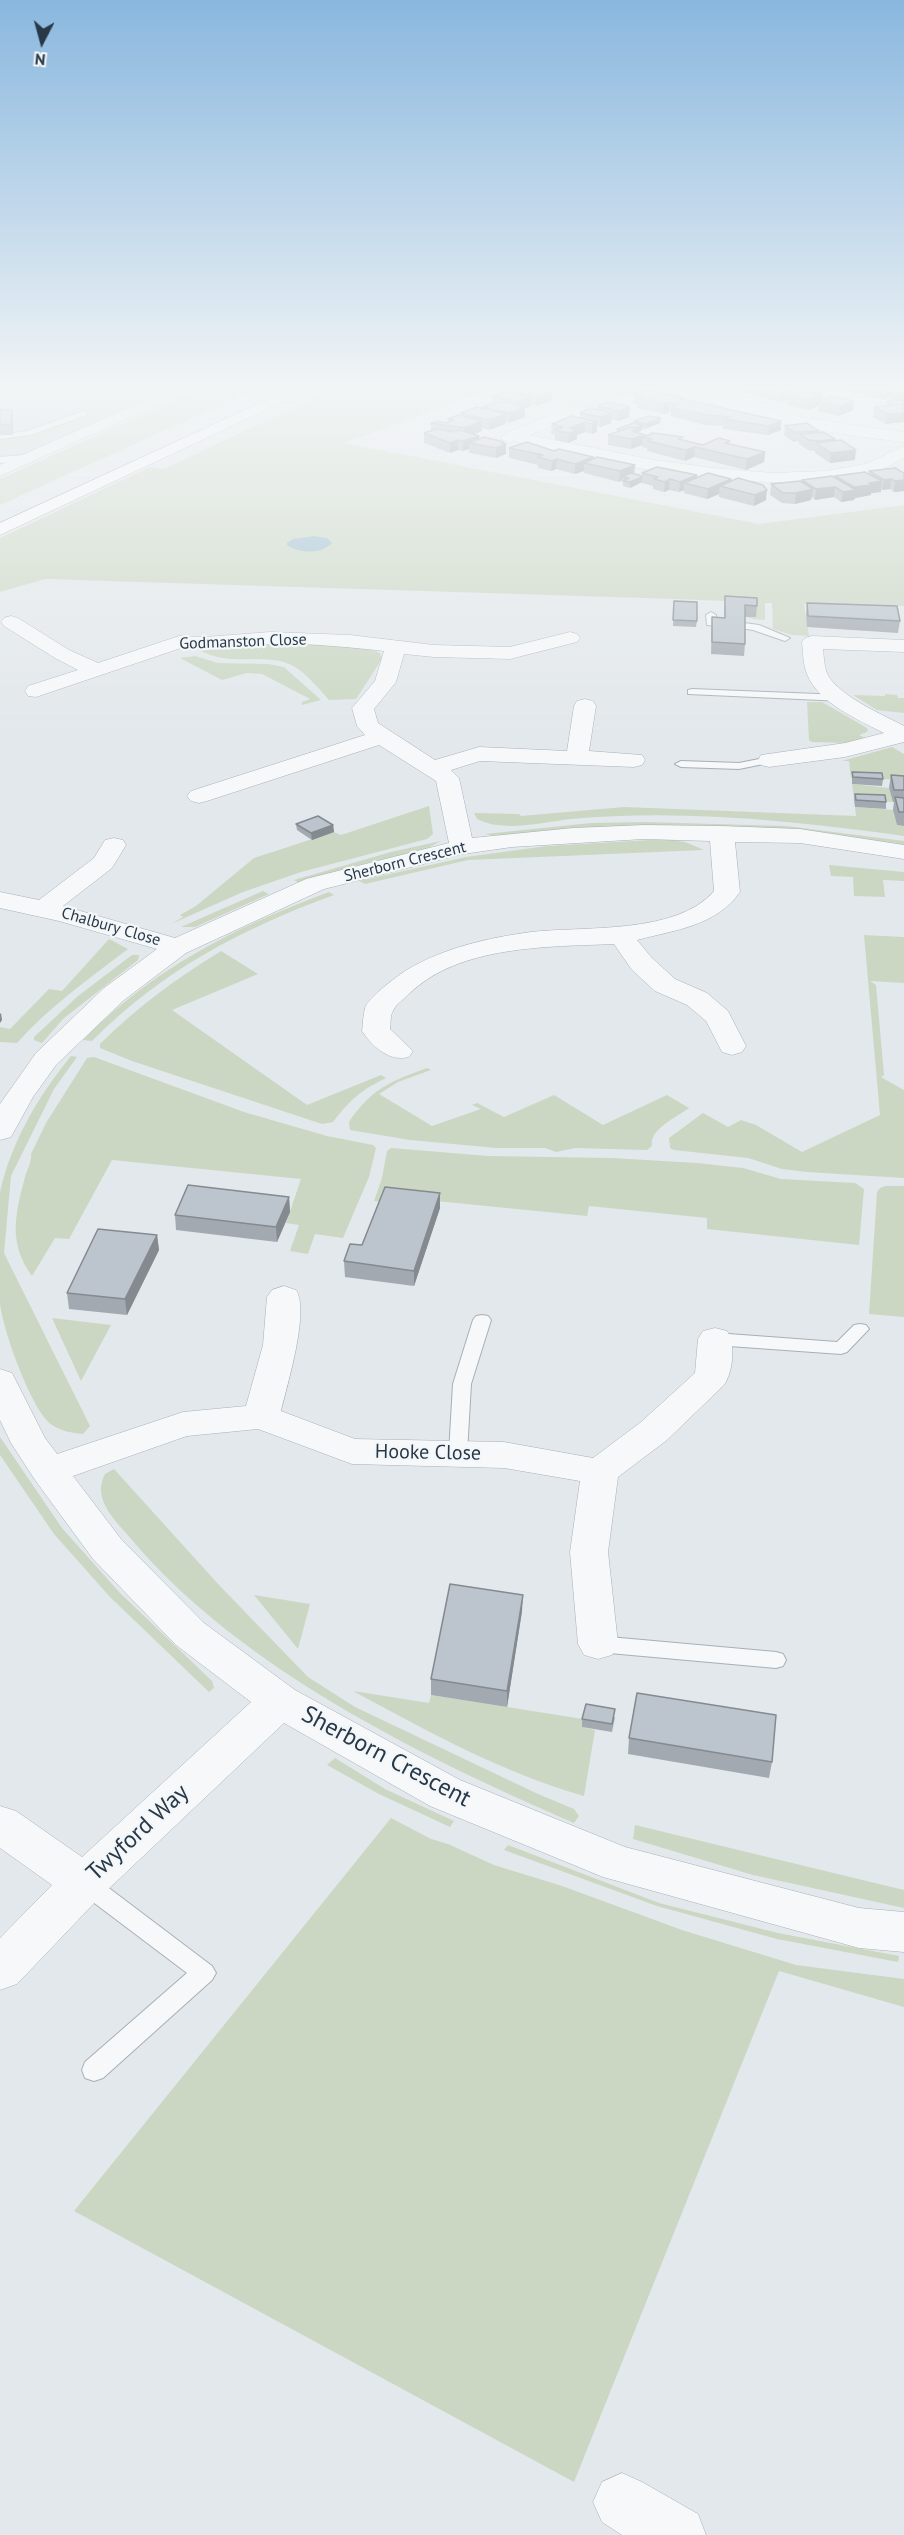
<!DOCTYPE html>
<html>
<head>
<meta charset="utf-8">
<style>
	body { margin:0 }
	#map { position:relative; width:904px; height:2535px; overflow:hidden; background:#e3e8ec; font-family:"PT Sans",sans-serif }
	canvas { display:block }
	.north { position:absolute; left:12px; top:12px; width:60px; height:60px; -webkit-text-stroke:4px #f3f7f9; paint-order:stroke; rotate:186deg; font-size:16px; font-weight:700; line-height:24px; text-align:center; color:#283847 }
	.north::after { content:''; display:block; margin:auto; width:21px; height:27px; background:#283847; clip-path:polygon(50% 0,100% 100%,50% 72%,0 100%) }
</style>
</head>
<body>
<div id="map">
<canvas width="904" height="2535"></canvas>
<div class="north">N</div>
</div>
<script>
const ctx = document.querySelector('canvas').getContext('2d');
ctx.lineJoin = 'round';
function fillPath(path, color) { ctx.fillStyle = color; ctx.fill(path, 'evenodd'); }
function stroke(path, color, width, dash) { ctx.strokeStyle = color; ctx.lineWidth = width; ctx.lineCap = dash ? 'butt' : 'round'; ctx.setLineDash(dash || []); ctx.stroke(path); }
function write(font, color, halo, rows, align = 'center') {
  ctx.font = font + ' "PT Sans",sans-serif'; ctx.lineWidth = 4.5; ctx.setLineDash([]); ctx.textBaseline = 'middle'; ctx.strokeStyle = halo; ctx.fillStyle = color; for (const [text, x, y, turn = 0] of rows) {
    ctx.save(); ctx.translate(x, y); ctx.rotate((+turn || 0) * Math.PI / 180); ctx.textAlign = isNaN(turn) ? turn : align; if (halo) ctx.strokeText(text, 0, 0); ctx.fillText(text, 0, 0); ctx.restore();
  }
}
const built = new Path2D(`
	M 0,390 L 167,390 L 0,465 Z`);
const green = new Path2D(`
	M 134,390 L 152,390 L 65,431 L 17,448 L 0,449 L 0,439 L 59,426 Z
	M 197,390 L 254,390 L 0,505 L 0,479 Z
	M 330,390 L 490,390 L 344,443 L 759,524 L 904,505 L 904,606 L 804,604 L 809,636 L 792,635 L 773,629 L 772,603 L 765,603 L 765,620 L 752,619 L 724,608 L 724,601 L 674,599 L 45,579 L 0,592 L 0,538 L 150,467 L 164,469 Z
	M 520,390 L 639,390 L 592,410 L 558,403 L 564,401 Z
	M 253,645 C 294,644 341,639 380,653 L 382,659 L 356,699 L 329,700 C 319,689 308,675 295,667 C 267,650 234,669 199,650 Z
	M 195,656 L 218,663 L 268,664 L 284,667 L 321,700 L 302,705 L 302,702 L 310,699 L 262,674 L 247,673 L 222,680 L 180,658 Z
	M 885,694 L 897,695 L 898,698 L 904,698 L 904,713 L 877,710 L 853,695 L 885,696 Z
	M 807,702 L 822,702 L 862,725 L 868,729 L 867,732 L 859,735 L 865,738 L 849,743 L 812,742 L 809,740 Z
	M 892,747 L 904,754 L 904,780 L 851,778 L 849,761 L 842,761 Z
	M 852,784 L 889,788 L 893,802 L 854,800 Z
	M 429,806 L 433,834 L 427,839 L 301,872 L 243,892 L 171,924 L 183,917 L 180,915 L 196,906 L 254,858 L 334,832 L 341,835 Z
	M 624,807 L 856,816 L 855,807 L 893,810 L 897,825 L 904,826 L 904,836 C 794,821 683,809 571,819 C 542,822 505,833 477,819 L 474,813 L 519,814 L 521,816 Z
	M 645,822 L 786,826 L 904,841 L 904,845 L 786,830 L 494,836 L 485,834 L 591,823 Z
	M 667,839 L 685,842 L 704,850 L 468,860 L 365,884 L 359,881 L 466,857 L 547,846 Z
	M 441,841 L 424,850 L 355,866 L 299,883 L 294,880 L 391,852 Z
	M 829,865 L 904,872 L 904,881 L 883,880 L 885,897 L 854,896 L 853,877 L 831,876 Z
	M 263,891 L 269,894 L 195,927 L 181,927 Z
	M 329,892 L 334,895 C 241,929 163,970 92,1041 L 83,1040 C 152,969 237,926 329,892 Z
	M 864,935 L 904,937 L 904,983 L 870,981 L 876,985 L 884,1075 L 881,1077 L 904,1090 L 904,1178 L 807,1172 L 782,1169 L 748,1158 L 674,1150 L 670,1148 L 669,1138 L 703,1113 L 728,1127 L 741,1120 L 756,1125 L 802,1152 L 880,1115 Z
	M 109,939 L 128,949 C 90,978 50,1006 17,1043 L 0,1042 L 0,1027 L 10,1029 L 49,989 L 62,991 Z
	M 221,951 L 258,974 L 172,1010 L 307,1105 L 381,1075 L 386,1078 C 361,1090 350,1100 333,1122 L 322,1124 L 132,1061 L 100,1048 L 100,1044 C 137,1007 177,978 221,951 Z
	M 132,955 L 139,955 L 138,960 L 63,1019 L 42,1043 L 34,1040 L 34,1037 L 78,996 Z
	M 71,1056 L 77,1057 L 54,1089 L 11,1176 L 4,1253 L 90,1426 L 83,1434 C 72,1433 61,1431 52,1425 C 32,1412 2,1328 0,1303 C 0,1267 0,1229 0,1192 C 11,1142 39,1095 71,1056 Z
	M 94,1057 L 244,1112 L 327,1136 L 373,1145 L 376,1148 L 369,1177 L 343,1238 L 315,1234 L 308,1254 L 290,1251 L 299,1225 L 286,1223 L 301,1179 L 112,1160 L 69,1239 L 55,1238 L 32,1276 C 8,1243 15,1215 25,1177 C 27,1169 32,1162 31,1154 L 46,1123 L 87,1058 Z
	M 427,1068 L 431,1070 L 398,1082 L 379,1094 L 432,1126 L 481,1109 L 472,1105 L 477,1103 L 504,1117 L 554,1095 L 603,1125 L 667,1095 L 689,1108 C 677,1117 649,1129 652,1146 L 647,1150 L 575,1148 L 556,1152 L 545,1148 L 496,1148 L 410,1140 L 350,1130 L 349,1122 C 371,1089 391,1081 427,1068 Z
	M 391,1148 L 488,1156 L 612,1158 L 697,1163 L 743,1168 L 781,1179 L 855,1183 L 864,1189 L 859,1245 L 707,1229 L 707,1218 L 589,1206 L 587,1216 L 416,1199 L 414,1206 L 374,1201 L 382,1178 L 387,1151 Z
	M 886,1186 L 904,1186 L 904,1317 L 869,1314 L 877,1192 L 880,1188 Z
	M 52,1318 L 111,1325 L 81,1381 Z
	M 0,1437 L 62,1528 L 119,1592 L 212,1681 L 214,1688 L 209,1692 L 110,1597 L 54,1534 L 0,1455 Z
	M 114,1469 L 219,1585 L 308,1677 L 355,1707 L 538,1794 L 574,1809 L 579,1816 L 574,1823 C 422,1757 240,1668 132,1540 C 117,1522 91,1500 105,1474 Z
	M 254,1595 L 310,1604 L 298,1649 Z
	M 353,1691 L 429,1703 L 431,1695 L 583,1719 L 582,1727 L 595,1730 L 584,1796 C 503,1773 427,1731 353,1691 Z
	M 335,1758 L 385,1789 L 454,1821 L 450,1827 L 379,1794 L 327,1765 Z
	M 391,1818 L 431,1839 L 448,1844 L 494,1865 L 562,1886 L 682,1930 L 796,1965 L 904,1979 L 904,2007 L 779,1971 L 574,2482 L 74,2211 Z
	M 635,1825 L 904,1890 L 904,1908 L 753,1875 L 633,1839 Z
	M 508,1845 L 659,1903 L 778,1933 L 899,1956 L 898,1962 L 777,1939 L 657,1906 L 504,1850 Z`);
const water = new Path2D(`
	M 314,536 L 327,538 L 332,543 C 322,554 299,554 287,545 L 287,543 L 293,539 Z`);
const service = new Path2D(`
	M 84,411 L 87,411 L 87,415 L 31,435 L 0,439 L 0,435 L 27,431 Z
	M 36,454 L 40,456 L 39,458 L 0,463 L 0,457 Z
	M 711,612 L 716,615 L 716,621 L 729,623 L 729,627 L 707,625 L 706,615 Z
	M 744,623 L 759,625 L 790,638 L 785,641 L 753,630 L 740,628 L 740,624 Z
	M 692,689 L 843,695 L 848,698 L 843,701 L 688,694 L 688,690 Z
	M 769,757 L 775,760 L 773,762 L 739,769 L 681,767 L 675,764 L 681,761 L 739,763 Z
	M 482,1315 L 488,1316 L 491,1320 L 471,1384 L 467,1453 L 464,1457 L 458,1459 L 452,1457 L 449,1453 L 453,1384 L 473,1320 L 476,1316 Z
	M 860,1324 L 866,1325 L 869,1329 L 847,1352 L 841,1354 L 715,1345 L 709,1343 L 706,1339 L 709,1335 L 715,1333 L 837,1342 L 854,1325 Z
	M 598,1636 L 776,1652 L 783,1654 L 786,1660 L 783,1666 L 776,1668 L 598,1652 L 591,1649 L 588,1644 L 591,1639 Z
	M 85,1873 L 93,1876 L 212,1966 L 216,1973 L 212,1980 L 103,2078 L 94,2081 L 85,2078 L 82,2070 L 85,2062 L 187,1973 L 77,1890 L 74,1883 L 77,1876 Z`);
const minor = new Path2D(`
	M 695,390 L 715,390 L 751,405 L 800,417 L 904,432 L 904,442 C 861,437 722,421 695,390 Z
	M 566,406 L 574,411 C 563,424 544,429 529,435 L 654,460 L 713,468 L 772,473 L 826,471 L 866,464 L 904,446 L 904,458 C 895,462 885,469 875,472 C 851,480 824,482 798,482 C 703,484 606,464 514,441 L 508,443 L 500,438 L 505,433 L 549,416 Z
	M 11,616 L 18,618 L 69,650 L 98,663 L 179,636 L 205,637 L 270,632 L 350,635 L 434,645 L 510,647 L 570,632 L 577,634 L 580,638 L 577,642 L 510,659 L 434,657 L 404,654 L 396,682 L 374,709 L 378,723 L 435,760 L 479,747 L 567,751 L 574,706 L 577,701 L 585,699 L 593,701 L 596,706 L 589,751 L 642,755 L 645,760 L 642,765 L 634,767 L 480,761 L 451,770 L 459,778 L 472,838 L 573,828 L 644,825 L 722,826 L 800,829 L 904,845 L 904,859 L 800,843 L 735,842 L 740,892 C 716,926 675,930 637,940 L 652,958 L 675,979 L 707,993 L 728,1011 L 746,1046 L 742,1052 L 732,1055 L 722,1052 L 706,1021 L 687,1005 L 655,991 L 632,970 L 614,944 C 548,947 459,945 409,994 C 404,999 395,1005 393,1011 C 390,1015 391,1024 390,1029 L 413,1051 L 409,1057 C 389,1062 373,1047 362,1031 C 363,1024 363,1015 365,1008 C 369,997 395,978 405,971 C 443,948 487,938 531,932 C 582,926 677,935 714,891 L 710,841 L 644,839 L 512,847 L 463,854 L 324,889 L 186,953 L 124,1000 L 56,1065 L 33,1097 L 11,1137 L 0,1140 L 0,1104 L 36,1053 L 104,988 L 157,949 L 59,921 L 0,908 L 0,892 L 39,900 L 94,858 L 105,840 L 114,838 L 123,840 L 126,845 L 112,868 L 63,906 L 175,938 L 306,879 L 449,843 L 436,781 L 379,745 L 207,801 L 199,803 L 191,801 L 187,796 L 191,791 L 365,735 L 357,726 L 352,708 L 375,681 L 384,651 C 346,647 307,643 269,644 C 239,645 210,649 181,648 L 36,697 L 28,696 L 25,691 L 28,686 L 78,670 L 55,658 L 4,626 L 1,622 L 4,618 Z
	M 812,636 L 904,640 L 904,652 L 823,649 C 824,657 824,669 829,677 C 842,697 883,715 904,726 L 904,742 L 845,757 L 769,767 L 761,765 L 758,760 L 761,755 L 845,743 L 884,733 C 859,720 818,703 807,674 C 803,664 803,653 802,642 L 805,638 Z
	M 284,1286 L 296,1290 C 310,1311 287,1385 281,1411 L 355,1439 L 504,1442 L 593,1458 L 641,1422 L 695,1373 L 698,1339 L 703,1331 L 715,1328 L 727,1331 C 736,1345 733,1372 724,1385 L 667,1440 L 618,1477 L 608,1552 L 618,1644 L 612,1655 L 598,1659 L 584,1655 L 578,1644 L 570,1552 L 580,1481 L 504,1468 L 352,1464 L 258,1429 L 187,1436 L 73,1476 L 121,1539 L 204,1623 L 295,1690 L 460,1780 L 625,1847 L 859,1908 L 904,1912 L 904,1952 L 859,1948 L 603,1877 L 430,1806 L 284,1723 L 100,1897 L 17,1984 L 0,1990 L 0,1938 L 52,1885 L 0,1848 L 0,1806 L 16,1811 L 82,1857 L 251,1702 L 176,1645 L 93,1559 L 35,1480 L 11,1443 L 0,1420 L 0,1369 L 12,1373 L 45,1438 L 57,1454 L 183,1412 L 246,1406 L 263,1345 L 267,1297 L 272,1290 Z
	M 622,2473 L 642,2482 L 698,2514 L 706,2535 L 622,2535 L 602,2522 L 593,2502 L 602,2482 Z`);
const tertiary = new Path2D(`
	M 169,390 L 190,390 L 0,476 L 0,465 Z`);
const trunk = new Path2D(`
	M 288,390 L 308,390 L 0,535 L 0,523 Z`);
const wall = new Path2D(`
	M 736,390 L 794,390 L 794,393 L 823,400 L 854,401 L 853,410 L 839,416 L 818,411 L 818,406 L 808,410 L 787,405 L 788,399 L 780,402 L 759,397 L 760,394 L 757,395 Z
	M 839,390 L 904,390 L 904,422 L 886,424 L 873,417 L 874,407 L 887,405 L 887,401 L 892,401 L 889,399 L 889,397 L 884,400 L 865,396 L 866,394 L 863,395 Z
	M 516,391 L 552,400 L 537,406 L 531,404 L 531,406 L 525,408 L 525,417 L 509,423 L 505,422 L 505,424 L 489,430 L 482,428 L 482,431 L 474,434 L 479,439 L 504,442 L 504,443 L 506,444 L 506,454 L 496,458 L 469,453 L 469,449 L 463,451 L 458,450 L 450,453 L 424,443 L 424,433 L 431,431 L 431,423 L 448,422 L 448,419 L 461,416 L 461,413 L 482,408 L 482,407 L 492,405 L 492,396 L 516,393 Z
	M 634,394 L 682,397 L 682,399 L 781,421 L 781,430 L 768,435 L 723,429 L 723,426 L 705,425 L 671,416 L 671,412 L 669,412 L 664,414 L 637,408 L 637,404 L 634,404 Z
	M 609,402 L 629,417 L 618,421 L 611,419 L 611,423 L 600,427 L 597,426 L 597,432 L 592,434 L 585,432 L 577,435 L 577,439 L 568,443 L 555,440 L 555,435 L 551,434 L 552,424 L 580,418 L 580,413 L 598,410 L 598,406 Z
	M 0,410 L 13,420 L 13,435 L 0,435 Z
	M 634,421 L 660,423 L 645,429 L 643,428 L 642,430 L 639,432 L 639,433 L 645,435 L 645,436 L 683,440 L 703,445 L 730,441 L 730,444 L 765,452 L 764,462 L 746,470 L 694,457 L 685,461 L 647,451 L 647,448 L 642,447 L 642,445 L 631,449 L 608,445 L 608,435 L 617,432 L 617,429 L 634,423 Z
	M 785,426 L 819,431 L 819,432 L 835,439 L 835,441 L 855,460 L 830,463 L 815,453 L 815,451 L 808,450 L 799,444 L 799,441 L 793,442 L 784,435 Z
	M 509,448 L 554,451 L 593,459 L 634,474 L 642,476 L 642,473 L 731,481 L 766,500 L 754,506 L 719,497 L 719,494 L 707,499 L 684,493 L 684,490 L 679,492 L 669,490 L 664,492 L 653,489 L 653,486 L 642,483 L 642,482 L 630,488 L 623,486 L 623,482 L 622,482 L 622,480 L 619,482 L 584,473 L 584,471 L 575,474 L 556,469 L 551,471 L 538,468 L 538,465 L 509,458 Z
	M 869,471 L 904,473 L 904,471 L 904,491 L 894,492 L 890,489 L 882,490 L 881,489 L 881,492 L 871,493 L 871,495 L 855,498 L 854,500 L 841,502 L 834,497 L 815,500 L 812,497 L 811,500 L 795,504 L 782,503 L 770,495 L 771,484 L 801,482 L 802,480 L 835,477 L 835,476 L 869,474 Z
	M 725,596 L 757,606 L 756,617 L 745,617 L 745,644 L 744,656 L 711,654 L 712,617 L 724,618 Z
	M 674,601 L 697,621 L 696,627 L 673,626 Z
	M 807,603 L 900,621 L 898,633 L 807,627 L 806,615 Z
	M 852,772 L 883,779 L 882,786 L 852,784 Z
	M 891,775 L 904,776 L 904,826 L 897,825 L 893,810 L 894,802 L 893,802 L 889,788 Z
	M 855,794 L 886,802 L 886,809 L 855,807 L 854,800 Z
	M 296,824 L 333,825 L 334,832 L 312,840 L 297,830 Z
	M 440,1193 L 440,1208 L 414,1286 L 345,1277 L 344,1261 L 362,1245 Z
	M 289,1197 L 290,1212 L 277,1242 L 176,1230 L 175,1215 Z
	M 157,1235 L 159,1250 L 127,1315 L 69,1309 L 67,1293 Z
	M 522,1611 L 507,1707 L 431,1695 L 431,1679 Z
	M 615,1717 L 612,1732 L 582,1727 L 582,1719 Z
	M 629,1738 L 772,1762 L 769,1778 L 628,1754 Z`);
const shadedWall = new Path2D(`
	M 786,390 L 794,390 L 794,396 L 788,396 L 788,399 L 780,402 L 781,392 Z
	M 885,390 L 890,390 L 889,397 L 884,400 Z
	M 552,391 L 552,400 L 537,406 L 537,396 Z
	M 904,393 L 904,402 L 896,403 L 897,394 Z
	M 823,394 L 822,403 L 819,402 L 818,406 L 808,410 L 809,400 Z
	M 531,397 L 531,406 L 525,408 L 525,417 L 509,423 L 509,413 L 516,411 L 516,402 Z
	M 854,401 L 853,410 L 839,416 L 840,407 Z
	M 669,402 L 669,412 L 664,414 L 664,404 Z
	M 630,407 L 629,417 L 618,421 L 618,411 Z
	M 12,410 L 13,420 L 13,435 L 11,425 Z
	M 612,413 L 611,423 L 600,427 L 601,417 Z
	M 904,413 L 904,422 L 886,424 L 887,414 Z
	M 506,414 L 505,424 L 489,430 L 489,420 Z
	M 661,418 L 660,423 L 645,429 L 646,424 Z
	M 482,421 L 482,431 L 464,438 L 464,428 Z
	M 781,421 L 781,430 L 768,435 L 769,426 Z
	M 585,422 L 585,432 L 577,435 L 577,439 L 568,443 L 569,433 L 570,428 Z
	M 597,422 L 597,432 L 592,434 L 592,424 Z
	M 643,425 L 642,430 L 639,432 L 639,437 L 645,435 L 645,438 L 643,437 L 642,445 L 631,449 L 632,434 L 626,431 Z
	M 479,436 L 479,445 L 469,443 L 469,449 L 463,451 L 463,441 Z
	M 835,439 L 834,449 L 819,445 L 819,441 Z
	M 458,440 L 458,450 L 450,453 L 450,443 Z
	M 504,442 L 504,445 L 506,444 L 506,454 L 496,458 L 496,448 Z
	M 695,447 L 694,457 L 685,461 L 686,450 Z
	M 856,450 L 855,460 L 830,463 L 831,453 Z
	M 765,452 L 764,462 L 746,470 L 747,459 Z
	M 593,457 L 593,465 L 584,463 L 584,471 L 575,474 L 575,464 Z
	M 557,459 L 556,469 L 551,471 L 552,461 Z
	M 635,465 L 634,475 L 622,477 L 622,480 L 619,482 L 620,471 Z
	M 697,475 L 696,485 L 684,483 L 684,490 L 679,492 L 680,482 Z
	M 642,477 L 642,482 L 630,488 L 630,482 Z
	M 670,479 L 669,490 L 664,492 L 665,482 Z
	M 731,479 L 730,489 L 720,486 L 719,494 L 707,499 L 708,489 Z
	M 891,479 L 890,489 L 882,490 L 884,480 Z
	M 904,480 L 904,491 L 894,492 L 895,481 Z
	M 882,481 L 881,492 L 871,493 L 871,495 L 855,498 L 854,500 L 841,502 L 843,492 L 854,490 L 854,487 L 869,483 Z
	M 835,487 L 834,497 L 815,500 L 816,489 Z
	M 813,489 L 811,500 L 795,504 L 796,493 Z
	M 767,490 L 766,500 L 754,506 L 755,495 Z
	M 333,825 L 334,832 L 312,840 L 311,833 Z
	M 1,1013 L 2,1020 L 0,1023 L 0,1014 Z
	M 440,1193 L 440,1208 L 414,1286 L 414,1271 Z
	M 289,1197 L 290,1212 L 277,1242 L 276,1227 Z
	M 157,1235 L 159,1250 L 127,1315 L 125,1299 Z
	M 523,1595 L 522,1611 L 507,1707 L 507,1691 Z`);
const building = new Path2D(`
	M 518,390 L 552,390 L 552,391 L 537,396 L 516,391 Z
	M 772,390 L 786,390 L 781,392 Z
	M 801,390 L 804,390 L 823,394 L 809,400 L 788,396 Z
	M 891,390 L 904,390 L 904,393 L 897,394 Z
	M 643,391 L 656,391 L 682,397 L 678,398 L 781,421 L 769,426 L 724,419 L 731,417 L 706,415 L 672,407 L 679,404 L 669,402 L 664,404 L 638,398 L 643,396 L 634,394 Z
	M 512,392 L 531,397 L 516,402 L 492,396 L 499,394 Z
	M 832,396 L 854,401 L 840,407 L 819,402 Z
	M 901,400 L 904,402 L 904,404 L 894,405 L 887,401 Z
	M 504,402 L 525,407 L 509,413 L 482,407 Z
	M 609,402 L 630,407 L 618,411 L 598,406 Z
	M 903,404 L 904,404 L 904,413 L 887,414 L 874,407 Z
	M 477,407 L 506,414 L 489,420 L 461,413 Z
	M 591,408 L 612,413 L 601,417 L 580,413 Z
	M 0,410 L 12,410 L 11,425 L 0,425 Z
	M 458,415 L 482,421 L 464,428 L 431,423 L 438,421 L 446,423 L 454,420 L 448,419 Z
	M 572,416 L 597,422 L 592,424 L 585,422 L 570,428 L 577,430 L 569,433 L 555,430 L 563,427 L 552,424 Z
	M 649,416 L 661,418 L 646,424 L 634,421 Z
	M 633,423 L 643,425 L 636,428 L 631,427 L 621,430 L 617,429 Z
	M 807,423 L 819,431 L 794,432 L 785,426 Z
	M 631,427 L 639,429 L 632,431 L 645,435 L 632,439 L 608,435 Z
	M 436,429 L 455,432 L 459,430 L 479,436 L 463,441 L 458,440 L 450,443 L 424,433 Z
	M 823,432 L 835,439 L 819,441 L 809,440 L 800,434 Z
	M 653,433 L 683,437 L 678,439 L 703,445 L 719,438 L 730,441 L 725,443 L 765,452 L 747,459 L 695,447 L 686,450 L 647,441 L 652,439 L 643,437 Z
	M 484,437 L 504,442 L 502,443 L 506,444 L 496,448 L 469,443 Z
	M 841,440 L 856,450 L 831,453 L 816,443 Z
	M 527,442 L 554,451 L 559,449 L 593,457 L 575,464 L 557,459 L 552,461 L 538,457 L 543,455 L 509,448 Z
	M 597,457 L 635,465 L 620,471 L 584,463 Z
	M 657,467 L 697,475 L 680,482 L 670,479 L 665,482 L 654,479 L 658,477 L 642,473 Z
	M 895,468 L 904,473 L 904,480 L 895,481 L 891,479 L 884,480 L 869,471 Z
	M 865,472 L 882,481 L 869,483 L 872,485 L 854,487 L 835,476 Z
	M 631,473 L 642,476 L 642,477 L 630,482 L 623,481 L 629,478 L 622,477 Z
	M 708,473 L 731,479 L 708,489 L 684,483 Z
	M 832,476 L 856,490 L 843,492 L 835,487 L 816,489 L 802,480 Z
	M 738,478 L 763,485 L 767,490 L 755,495 L 720,486 Z
	M 800,481 L 813,489 L 796,493 L 783,493 L 771,484 Z
	M 725,596 L 757,598 L 757,606 L 745,605 L 745,644 L 712,642 L 712,617 L 725,618 Z
	M 674,601 L 697,602 L 697,621 L 673,620 Z
	M 807,603 L 897,606 L 900,621 L 808,616 Z
	M 852,772 L 882,773 L 883,779 L 853,777 Z
	M 891,775 L 904,776 L 904,790 L 894,790 Z
	M 855,794 L 885,795 L 886,802 L 856,800 Z
	M 895,797 L 904,798 L 904,812 L 899,812 Z
	M 318,816 L 333,825 L 311,833 L 296,824 Z
	M 188,1185 L 289,1197 L 276,1227 L 175,1215 Z
	M 385,1187 L 440,1193 L 414,1271 L 344,1261 L 350,1244 L 362,1245 Z
	M 98,1229 L 157,1235 L 125,1299 L 67,1293 Z
	M 450,1584 L 523,1595 L 507,1691 L 431,1679 Z
	M 637,1693 L 776,1715 L 772,1762 L 629,1738 Z
	M 586,1704 L 615,1709 L 612,1724 L 582,1719 Z`);
const farStreetnames = [
	["Godmanston Close",243,642,-2],
	["Sherborn Crescent",405,862,-14],
	["Chalbury Close",111,927,16]
];
const streetNames = [
	["Hooke Close",428,1453,1]
];
const nearStreetnames = [
	["Sherborn Crescent",386,1757,28],
	["Twyford Way",138,1833,-43]
];
fillPath(built, '#d1d8df');
fillPath(green, '#cbd7c3');
fillPath(water, '#9bbcd0');
stroke(service, '#a7b0b7', 2);
stroke(minor, '#a7b0b7', 1);
stroke(tertiary, '#a7b0b7', 1);
stroke(trunk, '#8898a5', 1);
fillPath(service, '#f6f8fa');
fillPath(minor, '#f6f8fa');
fillPath(tertiary, '#f6f8fa');
fillPath(trunk, '#fff');
fillPath(wall, '#a2a9b0');
fillPath(shadedWall, '#848a90');
fillPath(building, '#bcc5cd');
stroke(building, '#848a90', 1.5);
const sky = ctx.createLinearGradient(0, 0, 0, 745);
sky.addColorStop(0, '#89b7de');
sky.addColorStop(0.52, '#f2f5f6');
sky.addColorStop(1, '#f2f5f600');
ctx.fillStyle = sky;
ctx.fillRect(0, 0, 904, 745);
write('16px', '#283847', '#f3f7f9', farStreetnames);
write('20px', '#283847', '#f3f7f9', streetNames);
write('24px', '#283847', '#f3f7f9', nearStreetnames);
</script>
</body>
</html>
